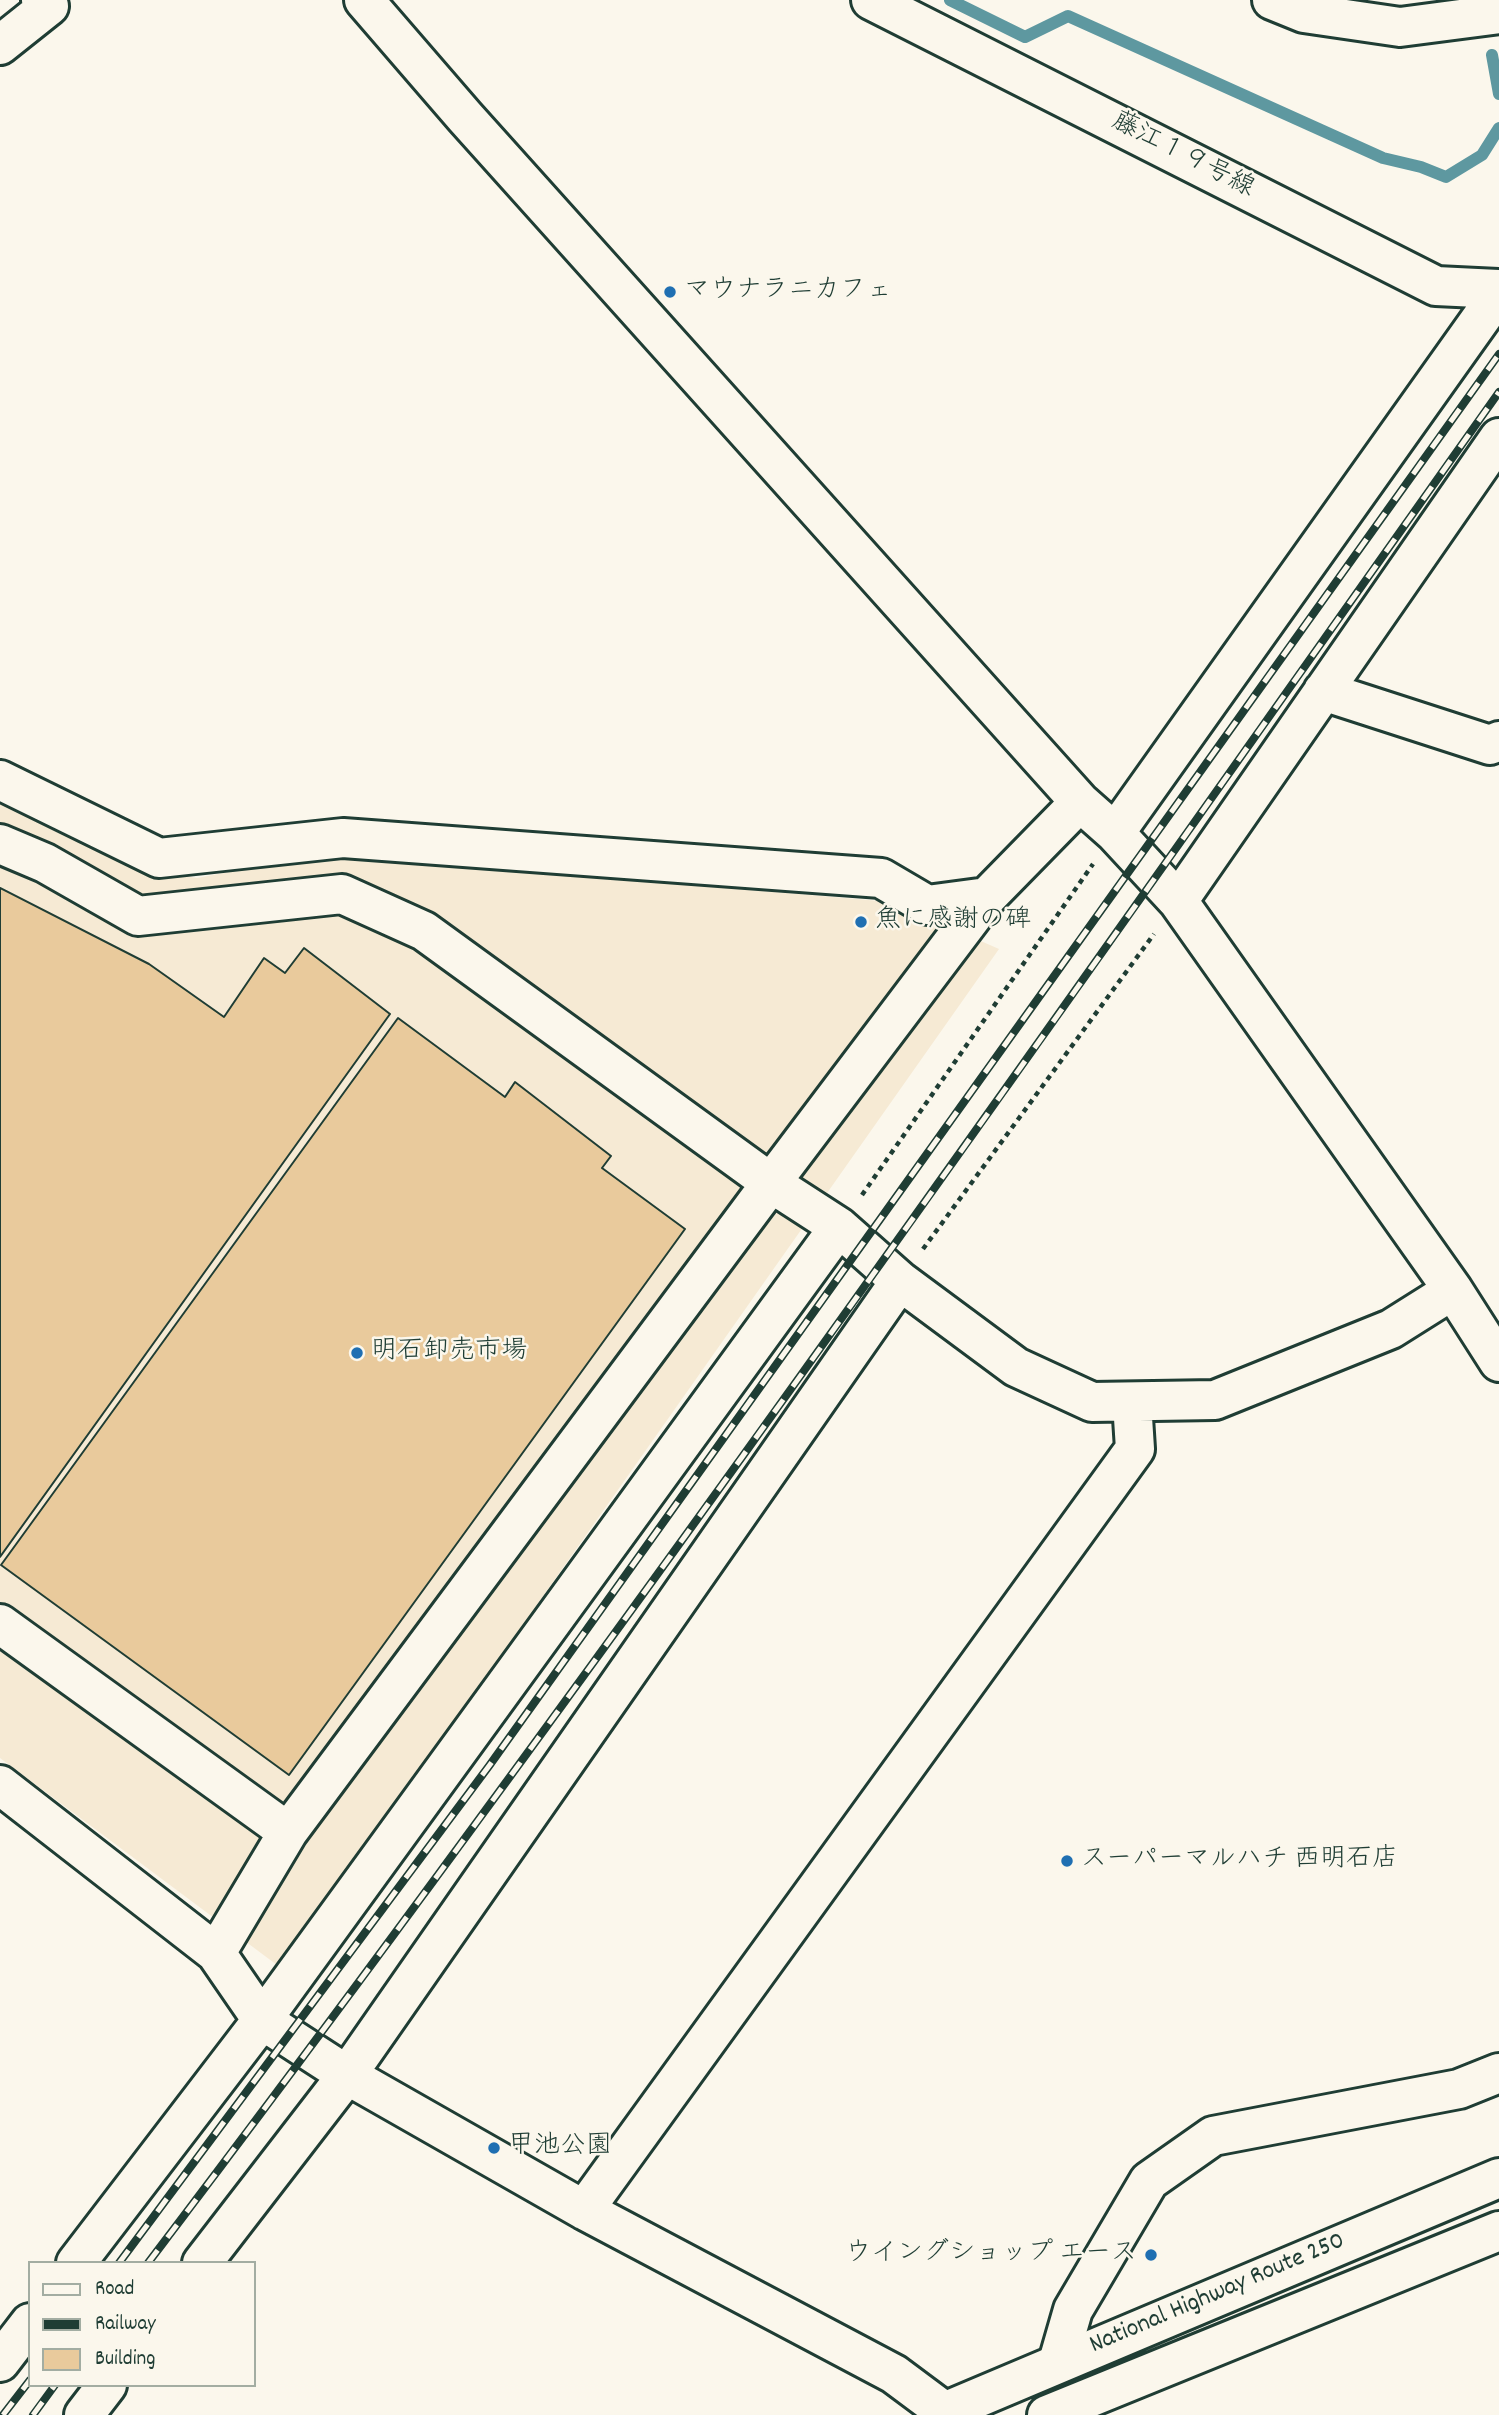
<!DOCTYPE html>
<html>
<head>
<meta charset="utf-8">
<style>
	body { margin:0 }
	#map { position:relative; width:1499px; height:2415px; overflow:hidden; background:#fbf7ec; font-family:Dekko,sans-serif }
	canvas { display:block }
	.legend { position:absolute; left:28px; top:2261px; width:228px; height:126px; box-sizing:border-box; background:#fbf7ec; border:2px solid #a3ada2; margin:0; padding:9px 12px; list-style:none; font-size:21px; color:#1f3d34 }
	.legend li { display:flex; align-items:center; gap:14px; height:35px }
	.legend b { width:35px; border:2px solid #a3ada2 }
</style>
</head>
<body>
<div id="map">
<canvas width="1499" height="2415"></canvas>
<ul class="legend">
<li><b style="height:9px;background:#fbf7ec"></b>Road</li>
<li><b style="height:9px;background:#1f3d34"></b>Railway</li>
<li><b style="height:19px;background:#e9ca9c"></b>Building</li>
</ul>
</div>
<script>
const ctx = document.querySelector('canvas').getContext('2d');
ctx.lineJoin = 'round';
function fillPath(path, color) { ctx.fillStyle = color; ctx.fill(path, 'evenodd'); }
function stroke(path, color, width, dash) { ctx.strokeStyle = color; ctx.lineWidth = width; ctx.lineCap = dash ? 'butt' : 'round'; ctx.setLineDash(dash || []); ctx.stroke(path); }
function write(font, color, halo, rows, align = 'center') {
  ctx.font = font + ' Dekko,"Klee One",sans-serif'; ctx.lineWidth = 5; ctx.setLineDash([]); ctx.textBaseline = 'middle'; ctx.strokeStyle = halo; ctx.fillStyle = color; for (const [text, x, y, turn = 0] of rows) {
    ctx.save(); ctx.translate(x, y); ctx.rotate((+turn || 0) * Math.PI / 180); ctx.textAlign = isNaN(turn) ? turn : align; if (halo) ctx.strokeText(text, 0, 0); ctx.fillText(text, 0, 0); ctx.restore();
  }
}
const built = new Path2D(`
	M 0,796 L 161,872 L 197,878 L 325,854 L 892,902 L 999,949 L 281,1968 L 0,1758 Z`);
const stream = new Path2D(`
	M 950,0 L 1025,37 L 1068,16 L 1383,158 L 1421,167 L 1446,177 L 1482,155 L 1499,128
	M 1492,55 L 1499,94`);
const building = new Path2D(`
	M 0,888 L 149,964 L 224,1017 L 264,958 L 285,973 L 304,948 L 390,1014 L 0,1557 Z
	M 398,1018 L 505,1097 L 515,1082 L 611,1156 L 602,1168 L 685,1229 L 289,1775 L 1,1565 Z`);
const path = new Path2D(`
	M 862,1195 L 1093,864
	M 923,1249 L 1154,934`);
const minor = new Path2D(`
	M 364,0 L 465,117 L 1080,802 L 1115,833 L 1178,901 L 1453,1290 L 1499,1362
	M 871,0 L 1436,286 L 1499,289
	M 1272,0 L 1304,13 L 1400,27 L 1499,14
	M 0,45 L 49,6 L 41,0
	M 1323,691 L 1490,745 L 1499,741
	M 0,780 L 159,858 L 343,838 L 881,878 L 927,905 L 987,897 L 1080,802
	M 1115,833 L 1499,293
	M 0,844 L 45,863 L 138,916 L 342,894 L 424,931 L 771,1183 L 839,1227 L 900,1281 L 1016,1367 L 1092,1402 L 1215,1400 L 1391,1329 L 1453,1290
	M 1178,901 L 1499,438
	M 0,1624 L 288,1832
	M 0,1785 L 216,1953 L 262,2020 L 347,2075 L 584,2210 L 894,2374 L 949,2415
	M 216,1953 L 288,1832 L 771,1183 L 987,897
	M 584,2210 L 1135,1449 L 1132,1402
	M 76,2263 L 262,2020 L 839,1227
	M 202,2263 L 347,2075 L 900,1281
	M 0,2362 L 30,2323
	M 1058,2362 L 1073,2310 L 1149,2181 L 1213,2136 L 1459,2089 L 1499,2073
	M 84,2415 L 107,2385`);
const highway = new Path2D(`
	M 937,2415 L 1499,2178
	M 1047,2415 L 1499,2231`);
const rail = new Path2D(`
	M 119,2263 L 489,1766 L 1499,354
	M 148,2263 C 613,1650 1054,1020 1499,392
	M 3,2415 L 30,2380
	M 33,2415 L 55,2385`);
const markers = [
	[670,292,7,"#1f6fb2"],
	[861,922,7,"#1f6fb2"],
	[357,1353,7,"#1f6fb2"],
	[1067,1861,7,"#1f6fb2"],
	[494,2148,7,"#1f6fb2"],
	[1151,2255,7,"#1f6fb2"]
];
const streetNames = [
	["藤江１９号線",1182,157,27],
	["National Highway Route 250",1218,2295,-23]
];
const poiNames = [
	["マウナラニカフェ",684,292],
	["魚に感謝の碑",875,922],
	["明石卸売市場",371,1353],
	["スーパーマルハチ 西明石店",1081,1861],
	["甲池公園",508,2148],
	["ウイングショップ エース",1137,2255,"right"]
];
fillPath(built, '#f6ead4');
stroke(stream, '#5e98a0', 12);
fillPath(building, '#e9ca9c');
stroke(building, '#1f3d34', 2);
stroke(minor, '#1f3d34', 44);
stroke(highway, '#1f3d34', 44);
stroke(path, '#1f3d34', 4.5, [5, 5]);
stroke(minor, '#fbf7ec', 38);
stroke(highway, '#fbf7ec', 38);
stroke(rail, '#1f3d34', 8);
stroke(rail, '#fbf7ec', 5, [16]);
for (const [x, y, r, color] of markers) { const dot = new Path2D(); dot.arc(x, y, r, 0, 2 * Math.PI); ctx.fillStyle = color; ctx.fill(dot); stroke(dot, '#fbf7ec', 2.5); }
write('26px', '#1f3d34', '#fbf7ec', streetNames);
write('26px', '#1f3d34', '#fbf7ec', poiNames, 'left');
</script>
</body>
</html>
